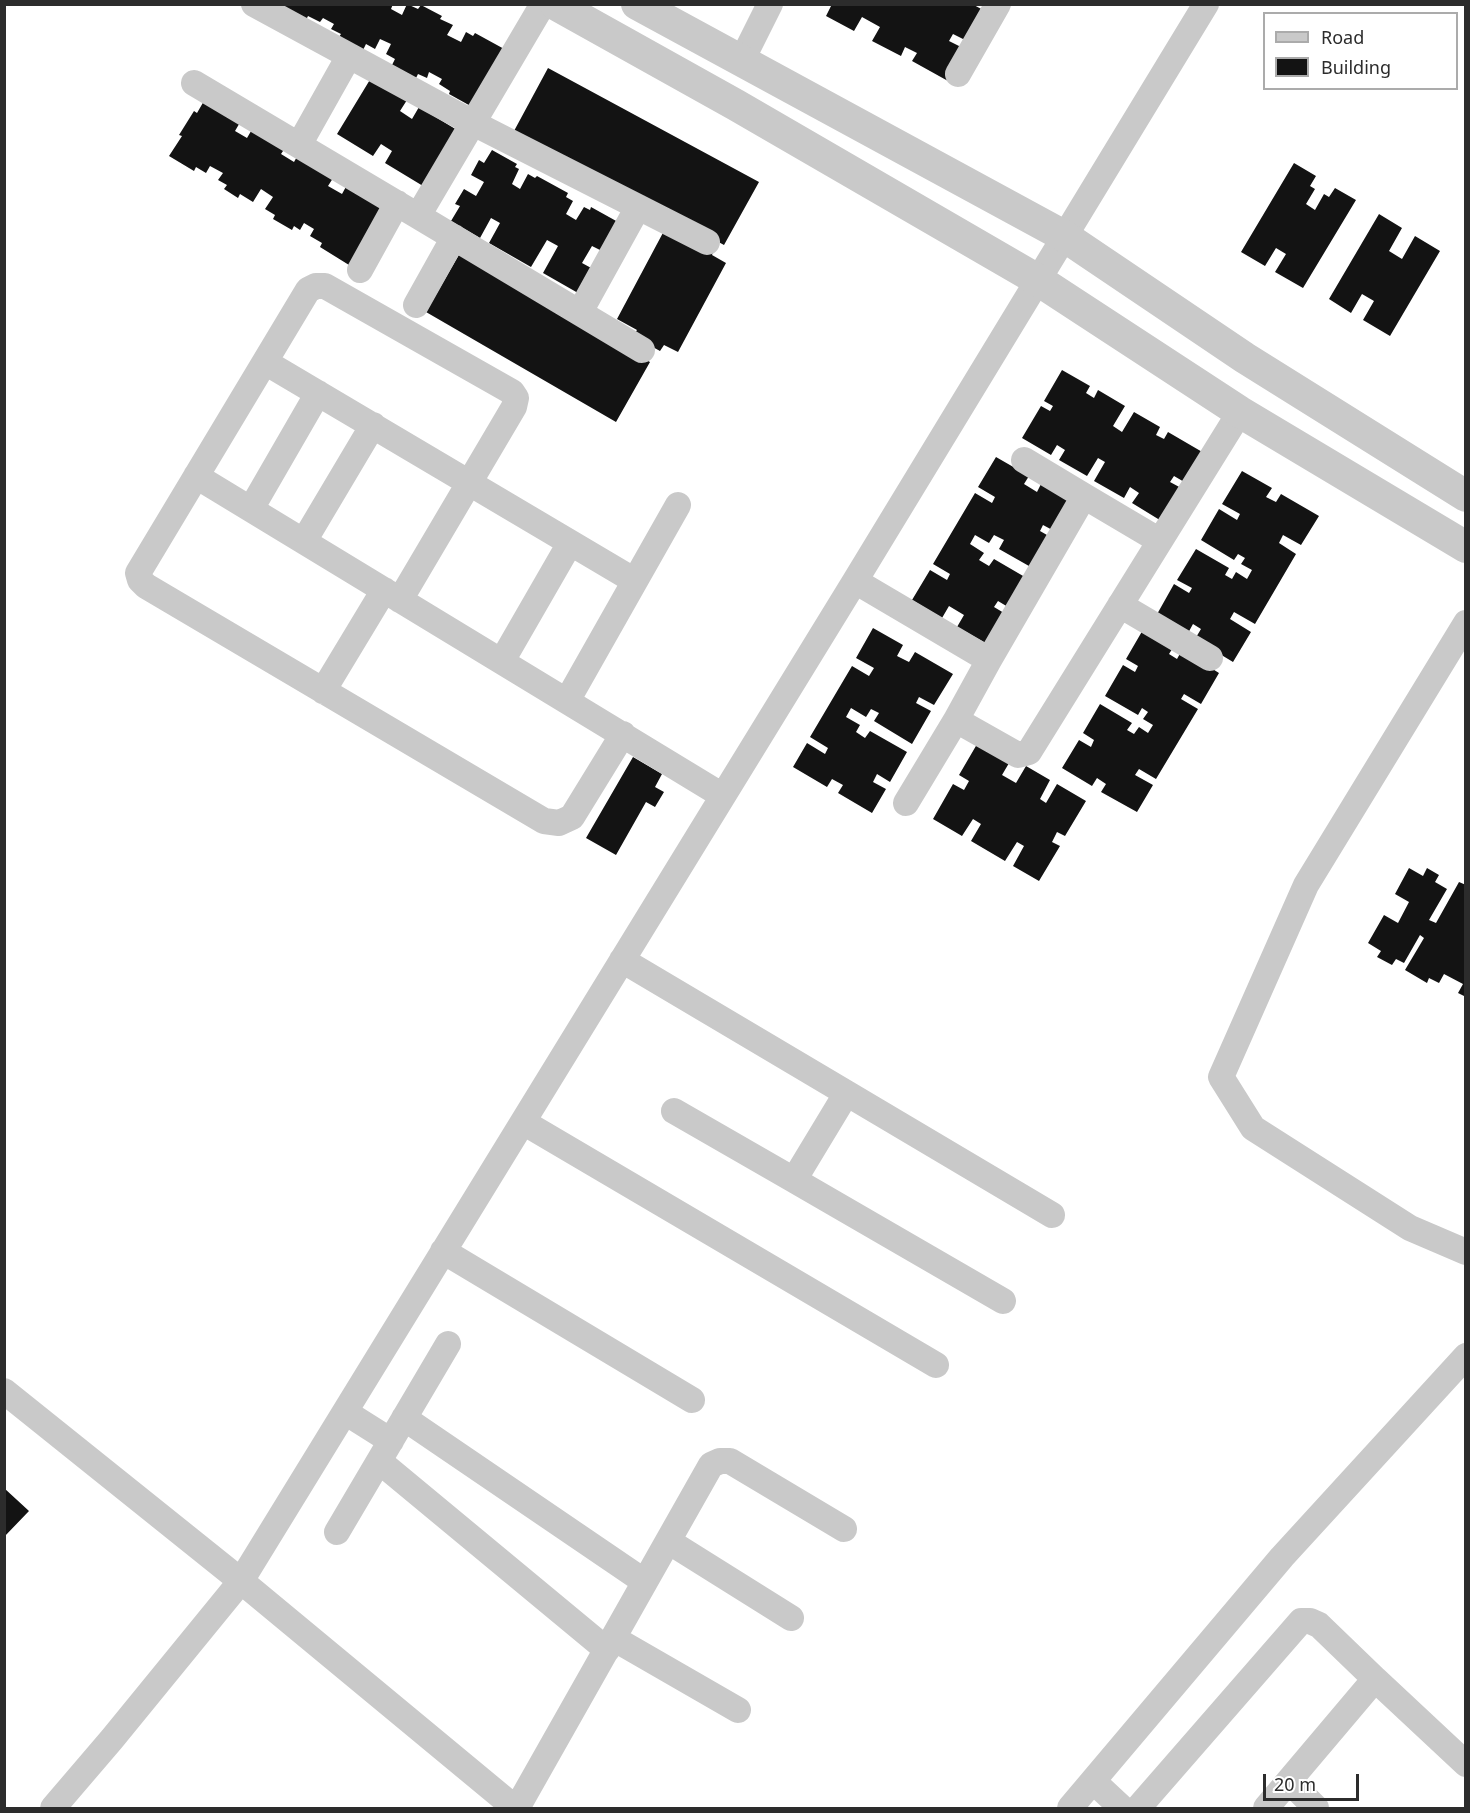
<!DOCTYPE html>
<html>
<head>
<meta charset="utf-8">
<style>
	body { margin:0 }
	#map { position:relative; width:1470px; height:1813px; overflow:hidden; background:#fff; font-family:"Noto Sans",sans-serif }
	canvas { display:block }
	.frame { position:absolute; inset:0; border:6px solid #2c2c2c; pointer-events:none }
	.legend { position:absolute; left:1263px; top:12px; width:195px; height:78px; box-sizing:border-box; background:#fff; border:2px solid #ababab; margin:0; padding:8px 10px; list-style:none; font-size:18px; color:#2c2c2c }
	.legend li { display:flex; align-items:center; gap:12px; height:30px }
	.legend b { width:30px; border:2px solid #ababab }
	.scale { position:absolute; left:1263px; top:1774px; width:96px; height:27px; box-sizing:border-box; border:3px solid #2c2c2c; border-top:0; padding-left:8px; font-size:18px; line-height:21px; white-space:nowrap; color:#2c2c2c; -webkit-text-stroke:4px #fff; paint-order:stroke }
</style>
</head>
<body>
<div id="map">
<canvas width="1470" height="1813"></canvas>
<div class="frame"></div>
<ul class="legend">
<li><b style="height:8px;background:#c9c9c9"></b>Road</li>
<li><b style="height:16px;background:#131313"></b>Building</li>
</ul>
<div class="scale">20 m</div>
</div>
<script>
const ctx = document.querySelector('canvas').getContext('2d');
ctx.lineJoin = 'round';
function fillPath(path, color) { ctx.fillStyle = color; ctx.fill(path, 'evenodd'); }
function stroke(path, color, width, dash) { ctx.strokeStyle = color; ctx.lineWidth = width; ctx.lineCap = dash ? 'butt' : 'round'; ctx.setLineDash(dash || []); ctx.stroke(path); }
const building = new Path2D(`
	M 277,4 L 393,4 L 391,9 L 402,15 L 407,4 L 418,9 L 421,5 L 442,16 L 440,19 L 453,25 L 447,35 L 461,42 L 466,32 L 473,36 L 475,33 L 506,50 L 476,109 L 449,94 L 450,91 L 439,84 L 442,79 L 429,72 L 427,78 L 418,74 L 416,78 L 392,65 L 395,59 L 386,54 L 391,44 L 380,39 L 375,49 L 366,44 L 363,50 L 339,37 L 341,34 L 331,29 L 334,24 L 323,18 L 320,22 L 308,16 L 306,20 Z
	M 832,4 L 972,4 L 985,11 L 969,42 L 953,34 L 949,41 L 965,49 L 948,81 L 912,61 L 917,53 L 905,47 L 901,56 L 872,41 L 880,27 L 862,17 L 854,31 L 826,16 Z
	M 548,68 L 759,182 L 724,245 L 514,131 Z
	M 371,78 L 407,100 L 400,111 L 412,119 L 419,107 L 457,130 L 423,186 L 385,163 L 392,151 L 381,144 L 373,156 L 337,134 Z
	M 208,94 L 242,119 L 235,131 L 247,138 L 254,126 L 287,145 L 281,154 L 294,162 L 299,153 L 335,175 L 328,186 L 342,194 L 348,183 L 387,202 L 349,265 L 320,247 L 322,243 L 310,236 L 314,229 L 304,223 L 300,230 L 294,226 L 292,230 L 273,219 L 275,215 L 265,209 L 273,197 L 261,189 L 253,202 L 240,194 L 238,198 L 224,189 L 227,185 L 218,180 L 223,173 L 210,166 L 206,173 L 196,167 L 194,171 L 169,156 L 182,136 L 179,135 L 194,111 L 197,113 Z
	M 492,150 L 517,164 L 515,167 L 519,169 L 512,184 L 520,189 L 528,174 L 535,178 L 537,176 L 568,193 L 566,197 L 573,201 L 566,214 L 576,220 L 584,207 L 590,210 L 591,207 L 618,222 L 604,252 L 592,246 L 582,263 L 593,269 L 578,293 L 543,273 L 558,246 L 547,240 L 531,267 L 489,243 L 500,223 L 491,218 L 480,238 L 451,221 L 460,206 L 455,204 L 464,189 L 476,196 L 484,182 L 471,175 L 479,160 L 484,163 Z
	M 1294,163 L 1316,176 L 1310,186 L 1315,189 L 1306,204 L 1315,210 L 1324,194 L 1329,197 L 1335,188 L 1356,200 L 1303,288 L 1275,272 L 1286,254 L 1276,248 L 1265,266 L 1241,252 Z
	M 1379,214 L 1402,228 L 1389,251 L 1402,259 L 1415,236 L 1440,251 L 1390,336 L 1363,320 L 1374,301 L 1362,294 L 1351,313 L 1329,299 Z
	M 665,229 L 714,250 L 712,255 L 726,263 L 678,352 L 664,345 L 660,351 L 633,336 L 637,330 L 617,319 Z
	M 460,253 L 650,362 L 616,422 L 426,312 Z
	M 1062,370 L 1090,386 L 1086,393 L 1094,398 L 1098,390 L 1125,406 L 1113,426 L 1122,432 L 1134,412 L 1160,427 L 1156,435 L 1164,439 L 1168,432 L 1204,453 L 1186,483 L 1174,476 L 1170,482 L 1183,489 L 1163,522 L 1132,503 L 1139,493 L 1130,487 L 1124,498 L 1094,481 L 1105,462 L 1098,458 L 1087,476 L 1059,460 L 1065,450 L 1057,445 L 1051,455 L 1022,438 L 1041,406 L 1050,411 L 1053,406 L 1044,401 Z
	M 996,457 L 1029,476 L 1024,484 L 1037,492 L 1041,484 L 1075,504 L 1058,533 L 1043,525 L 1040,531 L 1054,539 L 1036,570 L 999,549 L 1004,540 L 994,535 L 989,543 L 975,535 L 970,544 L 984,553 L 979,560 L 989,566 L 994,559 L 1030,580 L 1013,610 L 998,601 L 994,607 L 1009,616 L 991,646 L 957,627 L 964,615 L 949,606 L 942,618 L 912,600 L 930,570 L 947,580 L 950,574 L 933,564 L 975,493 L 992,503 L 995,497 L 978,487 Z
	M 1242,471 L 1272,488 L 1266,497 L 1276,502 L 1281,494 L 1319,516 L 1301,545 L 1283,535 L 1279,543 L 1296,554 L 1255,624 L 1234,612 L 1230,619 L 1251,632 L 1233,662 L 1195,639 L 1201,629 L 1193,624 L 1187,635 L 1156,616 L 1174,584 L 1189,593 L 1192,588 L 1177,580 L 1196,549 L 1229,568 L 1225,575 L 1232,579 L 1236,572 L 1247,579 L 1252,570 L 1241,564 L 1245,558 L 1238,554 L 1234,560 L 1201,540 L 1219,509 L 1237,520 L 1240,514 L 1222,504 Z
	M 873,628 L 903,645 L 897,656 L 909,662 L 915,652 L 953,674 L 934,705 L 919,697 L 916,703 L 931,711 L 912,744 L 874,721 L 879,713 L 871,709 L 866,717 L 851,708 L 846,717 L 860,725 L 856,732 L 865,738 L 870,731 L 907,752 L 890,782 L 877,774 L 873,782 L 886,789 L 872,813 L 838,793 L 843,785 L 832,779 L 827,787 L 793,767 L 807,743 L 825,754 L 828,748 L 810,737 L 852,666 L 869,676 L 874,668 L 856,658 Z
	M 1144,628 L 1174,646 L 1169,654 L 1177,659 L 1182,650 L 1219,673 L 1201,704 L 1184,694 L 1181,699 L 1198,709 L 1156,779 L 1139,769 L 1135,775 L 1153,785 L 1137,812 L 1101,792 L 1106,784 L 1097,778 L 1092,786 L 1062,768 L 1079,740 L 1091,747 L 1094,740 L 1083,733 L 1100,704 L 1132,723 L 1127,730 L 1134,734 L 1139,727 L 1148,733 L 1153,725 L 1143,719 L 1148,712 L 1142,708 L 1138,715 L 1105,696 L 1123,665 L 1135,672 L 1138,666 L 1126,659 Z
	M 980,739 L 1012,758 L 1002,775 L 1016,783 L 1026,766 L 1050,780 L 1040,799 L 1046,803 L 1057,784 L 1086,801 L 1065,836 L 1057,832 L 1052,842 L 1060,846 L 1039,881 L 1013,866 L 1024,846 L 1017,842 L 1005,861 L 971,841 L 981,824 L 973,819 L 962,836 L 933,819 L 953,784 L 964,790 L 969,781 L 959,775 Z
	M 633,757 L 662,774 L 655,787 L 664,792 L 655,807 L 646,802 L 616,855 L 586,838 Z
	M 1409,868 L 1423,876 L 1427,868 L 1439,875 L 1435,882 L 1447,889 L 1429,920 L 1436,923 L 1459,882 L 1466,885 L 1466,997 L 1458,993 L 1463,984 L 1444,974 L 1439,983 L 1429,978 L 1427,983 L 1405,970 L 1424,938 L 1420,935 L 1404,963 L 1396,959 L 1392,965 L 1377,957 L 1381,951 L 1368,943 L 1384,915 L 1398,923 L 1409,902 L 1395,894 Z
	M 4,1488 L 29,1511 L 4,1537 Z`);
const minor = new Path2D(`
	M 254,4 L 473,123 L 707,242
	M 741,62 L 770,4
	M 958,74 L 998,4
	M 194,83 L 418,216 L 543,4
	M 299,145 L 349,56
	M 418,216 L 642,350
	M 360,270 L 397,203
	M 416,305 L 454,237
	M 580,312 L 638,207
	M 265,362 L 635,581
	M 196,476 L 723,796
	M 1084,496 L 1160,541
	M 251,509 L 318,393
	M 304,541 L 373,425
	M 855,581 L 989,660 L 956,720 L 1018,755 L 1029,752 L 1240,412
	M 400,600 L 514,407 L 516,398 L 512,392 L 325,286 L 316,286 L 308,290 L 138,573 L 140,580 L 146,586 L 544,821 L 559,823 L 572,817 L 623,734
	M 1120,605 L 1210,658
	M 1466,623 L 1306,885 L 1221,1077 L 1253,1128 L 1410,1228 L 1466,1252
	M 989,660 L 1084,496 L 1024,460
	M 502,661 L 570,543
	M 323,691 L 384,590
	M 567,701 L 678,505
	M 906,803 L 956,720
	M 622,960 L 1052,1215
	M 674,1111 L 794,1180 L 846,1094
	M 523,1122 L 936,1365
	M 794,1180 L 1003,1301
	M 443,1251 L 692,1400
	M 4,1391 L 241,1581 L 515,1808
	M 345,1412 L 391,1441
	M 404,1418 L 645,1582
	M 379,1461 L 607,1650
	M 337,1532 L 448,1344
	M 668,1541 L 791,1618
	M 613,1638 L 738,1710
	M 1375,1679 L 1466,1764
	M 1093,1781 L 1122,1808
	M 1289,1781 L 1316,1808
	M 53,1808 L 112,1739 L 241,1581 L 855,581 L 1206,4
	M 517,1808 L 711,1465 L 720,1461 L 730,1461 L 844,1529
	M 1070,1808 L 1282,1557 L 1466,1356
	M 1138,1808 L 1301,1621 L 1310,1621 L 1319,1625 L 1375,1679 L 1266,1808`);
const tertiary = new Path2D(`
	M 555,4 L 736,105 L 1038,280 L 1240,412 L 1466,547
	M 637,4 L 1064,236 L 1245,358 L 1466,496`);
fillPath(building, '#131313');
stroke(minor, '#c9c9c9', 26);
stroke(tertiary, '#c9c9c9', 32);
</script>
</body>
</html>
